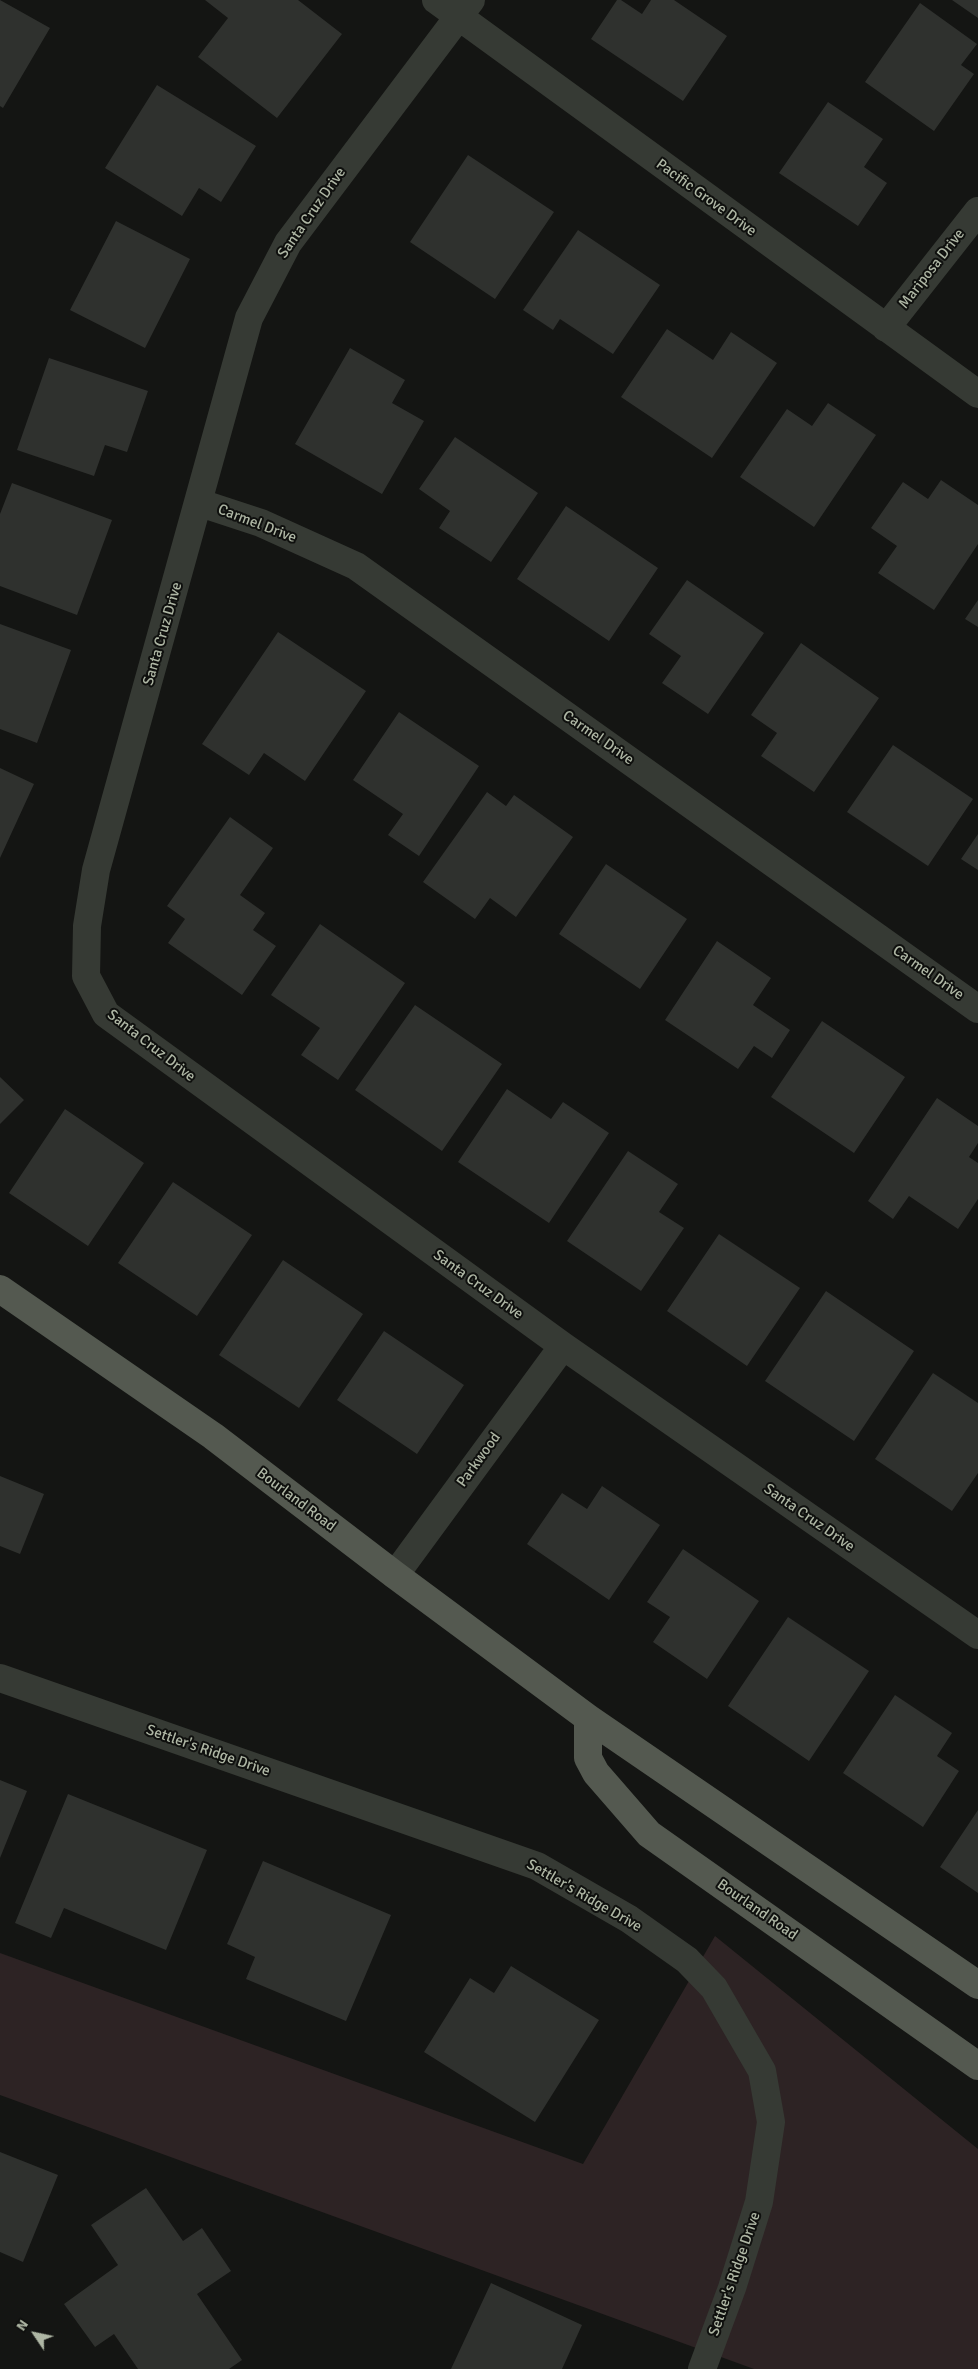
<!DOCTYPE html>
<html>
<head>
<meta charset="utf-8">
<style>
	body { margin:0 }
	#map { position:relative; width:978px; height:2369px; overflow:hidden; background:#141513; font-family:Signika,sans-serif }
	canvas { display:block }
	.north { position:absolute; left:10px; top:2309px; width:50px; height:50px; -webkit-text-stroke:4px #0f100e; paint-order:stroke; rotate:304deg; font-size:14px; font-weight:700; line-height:20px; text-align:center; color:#aeb6a4 }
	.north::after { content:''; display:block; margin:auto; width:18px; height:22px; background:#aeb6a4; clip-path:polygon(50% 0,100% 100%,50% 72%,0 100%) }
</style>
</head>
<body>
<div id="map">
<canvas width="978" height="2369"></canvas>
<div class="north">N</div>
</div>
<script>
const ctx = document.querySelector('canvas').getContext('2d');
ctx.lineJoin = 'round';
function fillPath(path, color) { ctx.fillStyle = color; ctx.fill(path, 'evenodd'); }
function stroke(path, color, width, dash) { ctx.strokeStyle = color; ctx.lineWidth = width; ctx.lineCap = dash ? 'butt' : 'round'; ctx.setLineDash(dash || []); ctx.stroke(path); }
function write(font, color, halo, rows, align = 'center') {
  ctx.font = font + ' Signika,sans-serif'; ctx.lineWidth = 4; ctx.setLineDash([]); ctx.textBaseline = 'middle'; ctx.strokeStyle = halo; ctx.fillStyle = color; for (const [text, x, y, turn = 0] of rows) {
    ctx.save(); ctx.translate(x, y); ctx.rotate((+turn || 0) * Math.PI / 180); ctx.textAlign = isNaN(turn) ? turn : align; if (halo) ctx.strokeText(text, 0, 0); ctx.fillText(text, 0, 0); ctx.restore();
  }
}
const green = new Path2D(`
	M 715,1936 L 978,2149 L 978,2369 L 754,2369 L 0,2095 L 0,1953 L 583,2164 Z`);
const building = new Path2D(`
	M 0,0 L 50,28 L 3,108 L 0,106 Z
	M 205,0 L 298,0 L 342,34 L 277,118 L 198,57 L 228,18 Z
	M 617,0 L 621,0 L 642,14 L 651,0 L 674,0 L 727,36 L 683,101 L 591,39 Z
	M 952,0 L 978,0 L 978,18 Z
	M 920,3 L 977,44 L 961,65 L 974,74 L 934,131 L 865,82 Z
	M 157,85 L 256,146 L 221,202 L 199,188 L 182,216 L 105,168 Z
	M 828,102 L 883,139 L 864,167 L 887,183 L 858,226 L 779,173 Z
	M 468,155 L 554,212 L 495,299 L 410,242 Z
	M 116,221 L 190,259 L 145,348 L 70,310 Z
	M 578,230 L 660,285 L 613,354 L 560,319 L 553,330 L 523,310 Z
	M 667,329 L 713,360 L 731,332 L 777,363 L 712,458 L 621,397 Z
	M 350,348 L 405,380 L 392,403 L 424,421 L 382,494 L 295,444 Z
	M 49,358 L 148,391 L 127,452 L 105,445 L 94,476 L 17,450 Z
	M 828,403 L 876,435 L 814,527 L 740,477 L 787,409 L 812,426 Z
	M 455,437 L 538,493 L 491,562 L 439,528 L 450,511 L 419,489 Z
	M 941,480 L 978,505 L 978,544 L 934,610 L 878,573 L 897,546 L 871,528 L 903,482 L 928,499 Z
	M 12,483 L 112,520 L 77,615 L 0,586 L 0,514 Z
	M 566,506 L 658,568 L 609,641 L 517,579 Z
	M 687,580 L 764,633 L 708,714 L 662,683 L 681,656 L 649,634 Z
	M 978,600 L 978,627 L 965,619 Z
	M 0,624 L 71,650 L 37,743 L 0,729 Z
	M 278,632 L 366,691 L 305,781 L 264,753 L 249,775 L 202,744 Z
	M 801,643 L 879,698 L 814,792 L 761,756 L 777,733 L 751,715 Z
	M 399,712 L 479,766 L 419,856 L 388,835 L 403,814 L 353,780 Z
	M 893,745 L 973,799 L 928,866 L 847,812 Z
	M 0,768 L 34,784 L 0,858 Z
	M 487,792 L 506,806 L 514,795 L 573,837 L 516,917 L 490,898 L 475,919 L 423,882 Z
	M 230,817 L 273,848 L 240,895 L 265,913 L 253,930 L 276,946 L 242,995 L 168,943 L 185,919 L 167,906 Z
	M 978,834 L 978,870 L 961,859 Z
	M 606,864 L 687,919 L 640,989 L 559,934 Z
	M 320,924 L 405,983 L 338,1080 L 301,1055 L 320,1028 L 271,995 Z
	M 717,941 L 771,978 L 753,1005 L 790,1030 L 772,1058 L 754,1046 L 738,1069 L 665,1020 Z
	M 415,1005 L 502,1064 L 442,1151 L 355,1090 Z
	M 822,1021 L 905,1077 L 854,1153 L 771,1097 Z
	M 0,1077 L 24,1100 L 0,1124 Z
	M 507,1089 L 551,1119 L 563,1102 L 609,1133 L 549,1223 L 458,1162 Z
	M 937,1098 L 978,1126 L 978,1143 L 969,1157 L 978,1163 L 978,1199 L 958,1229 L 909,1196 L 893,1219 L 868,1201 Z
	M 65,1109 L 144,1163 L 88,1246 L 9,1193 Z
	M 628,1151 L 678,1184 L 659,1212 L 684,1228 L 641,1291 L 567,1241 Z
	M 173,1182 L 252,1235 L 197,1316 L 118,1263 Z
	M 719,1234 L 800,1288 L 747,1366 L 667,1311 Z
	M 283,1260 L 363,1314 L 299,1408 L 219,1355 Z
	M 826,1291 L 914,1351 L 854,1441 L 765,1381 Z
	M 384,1331 L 464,1385 L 417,1454 L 337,1400 Z
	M 933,1373 L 978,1403 L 978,1473 L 952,1511 L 875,1459 Z
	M 0,1476 L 44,1494 L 20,1554 L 0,1546 Z
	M 602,1486 L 660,1525 L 609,1600 L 527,1544 L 562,1493 L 587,1509 Z
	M 683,1549 L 759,1601 L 707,1679 L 653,1642 L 670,1617 L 647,1602 Z
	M 788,1617 L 869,1671 L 809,1761 L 728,1706 Z
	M 895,1695 L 952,1733 L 937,1756 L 959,1771 L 923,1827 L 843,1773 Z
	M 0,1780 L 27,1791 L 0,1858 Z
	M 68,1794 L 207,1850 L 166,1950 L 64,1908 L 51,1938 L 15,1923 Z
	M 978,1810 L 978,1893 L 940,1867 Z
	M 263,1861 L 391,1915 L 346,2021 L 246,1979 L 255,1957 L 227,1944 Z
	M 511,1966 L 599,2020 L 535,2122 L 424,2052 L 470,1978 L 494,1993 Z
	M 0,2152 L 58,2175 L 23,2262 L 0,2252 Z
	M 146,2188 L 183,2241 L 202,2228 L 231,2271 L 197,2294 L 242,2360 L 229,2369 L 138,2369 L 114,2334 L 95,2347 L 64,2304 L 118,2265 L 91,2225 Z
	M 491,2283 L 582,2325 L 562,2369 L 451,2369 Z`);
const minor = new Path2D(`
	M 436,0 L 978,394
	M 471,0 L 288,243 L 249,318 L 96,870 L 87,926 L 86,976 L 106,1014 L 563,1346 L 978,1635
	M 886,328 L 978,211
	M 200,503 L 261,523 L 356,566 L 978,1009
	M 395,1575 L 563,1346
	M 0,1678 L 537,1866 L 629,1919 L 687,1960 L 714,1988 L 762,2071 L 771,2122 L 759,2202 L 732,2288 L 702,2369`);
const major = new Path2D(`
	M 0,1289 L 213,1436 L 395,1575 L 588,1718 L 978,1985
	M 588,1718 L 588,1758 L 596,1773 L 649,1834 L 978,2066`);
const streetNames = [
	["Pacific Grove Drive",706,198,36],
	["Santa Cruz Drive",312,213,-55],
	["Mariposa Drive",932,269,-52],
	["Carmel Drive",257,524,21],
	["Santa Cruz Drive",163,634,-74],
	["Carmel Drive",598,738,35],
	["Carmel Drive",928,973,35],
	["Santa Cruz Drive",151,1046,38],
	["Santa Cruz Drive",478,1285,36],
	["Parkwood",479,1460,-54],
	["Bourland Road",296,1500,37],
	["Santa Cruz Drive",809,1518,35],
	["Settler's Ridge Drive",208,1751,19],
	["Settler's Ridge Drive",584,1896,30],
	["Bourland Road",757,1910,35],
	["Settler's Ridge Drive",735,2274,-71]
];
fillPath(green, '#2d2324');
fillPath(building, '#2f312e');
stroke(minor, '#363a34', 28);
stroke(major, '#545950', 28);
write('15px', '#aeb6a4', '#0f100e', streetNames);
</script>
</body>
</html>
